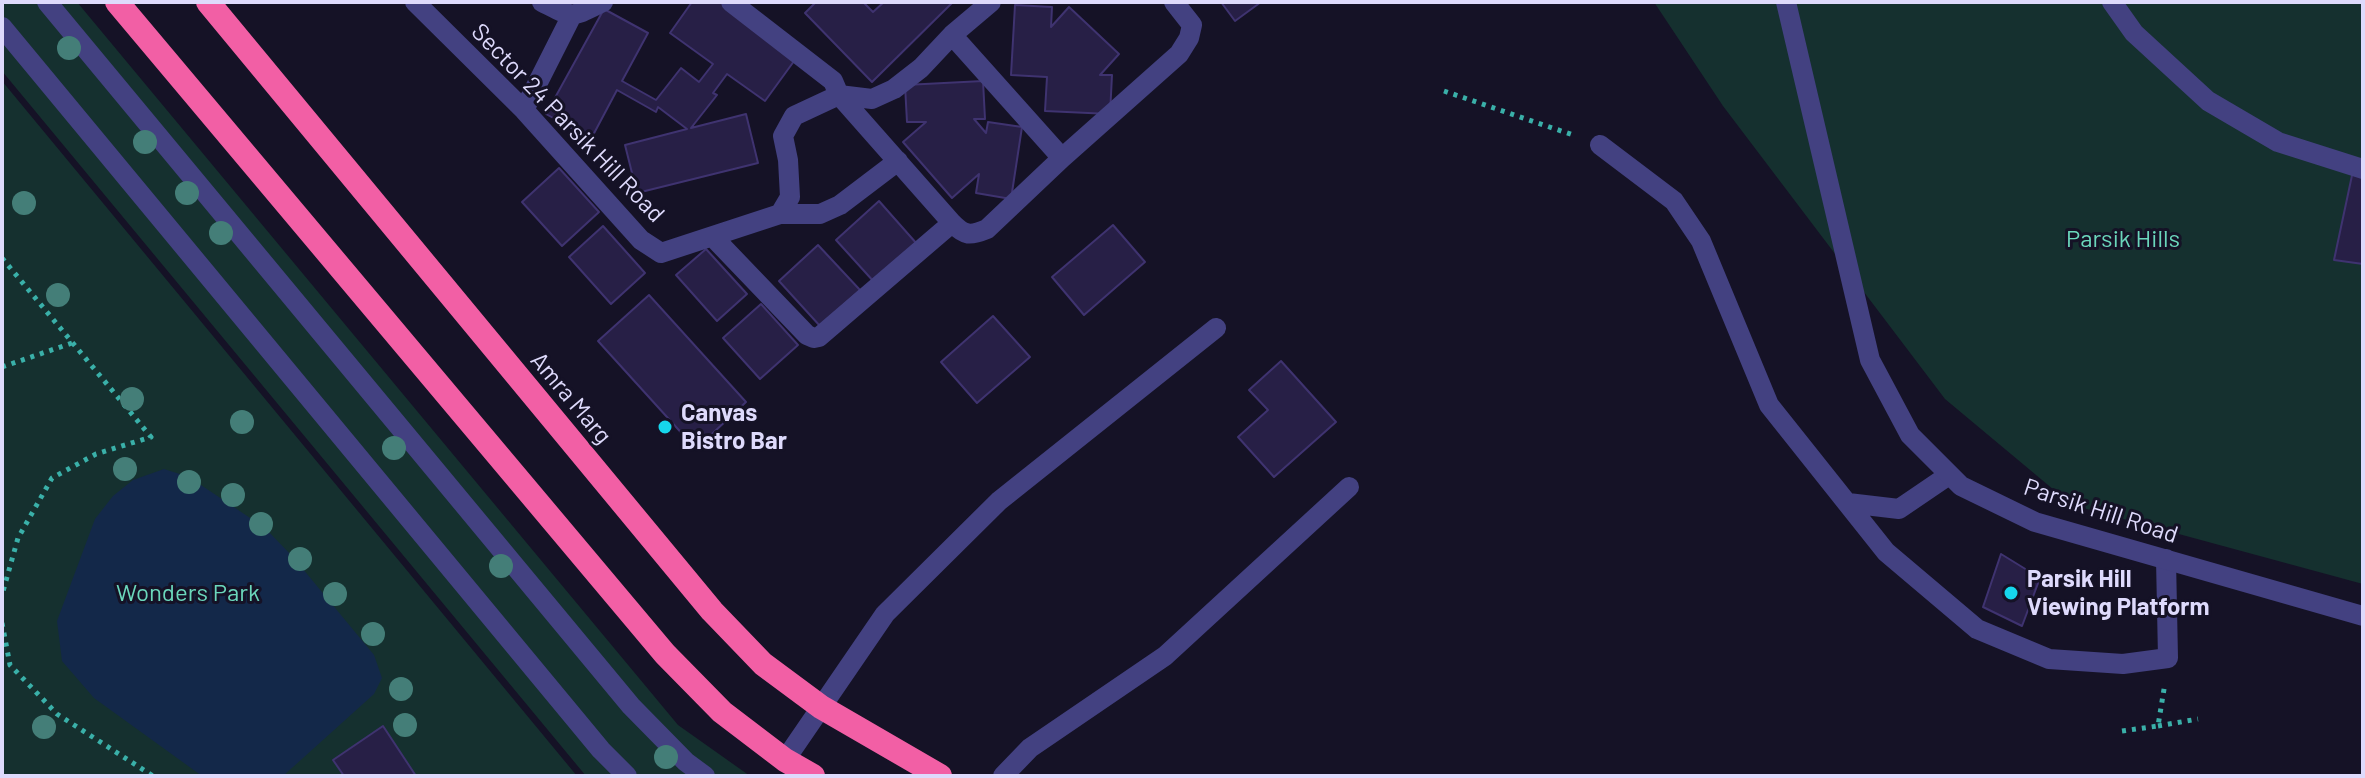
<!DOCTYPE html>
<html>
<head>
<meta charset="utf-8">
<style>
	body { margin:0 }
	#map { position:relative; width:2365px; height:778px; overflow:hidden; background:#151226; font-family:Barlow,sans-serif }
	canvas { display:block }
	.frame { position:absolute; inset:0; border:4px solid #dedafc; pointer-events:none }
</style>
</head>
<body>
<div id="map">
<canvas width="2365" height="778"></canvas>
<div class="frame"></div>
</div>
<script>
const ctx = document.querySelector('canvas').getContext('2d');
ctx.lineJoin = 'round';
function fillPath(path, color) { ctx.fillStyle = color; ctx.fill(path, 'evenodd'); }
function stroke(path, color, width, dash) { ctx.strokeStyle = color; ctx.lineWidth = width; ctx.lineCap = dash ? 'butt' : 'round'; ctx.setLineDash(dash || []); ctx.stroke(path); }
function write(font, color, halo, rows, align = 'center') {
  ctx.font = font + ' Barlow,sans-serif'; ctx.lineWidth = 6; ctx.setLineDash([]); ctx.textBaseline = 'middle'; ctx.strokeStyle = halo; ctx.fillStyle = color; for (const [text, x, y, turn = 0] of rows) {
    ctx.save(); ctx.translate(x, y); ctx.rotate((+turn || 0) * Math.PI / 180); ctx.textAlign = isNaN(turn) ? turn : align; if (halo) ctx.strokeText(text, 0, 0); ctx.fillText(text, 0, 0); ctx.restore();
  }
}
const green = new Path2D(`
	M 2,2 L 77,2 L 678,725 L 750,776 L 586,776 L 2,71 Z
	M 1654,2 L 2363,2 L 2363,584 L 2072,505 L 1945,399 L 1723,106 Z
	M 2,81 L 577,776 L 2,776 Z`);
const water = new Path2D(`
	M 164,469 L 189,477 L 265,528 L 293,557 L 374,655 L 382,678 L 374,694 L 283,776 L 202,776 L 94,698 L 62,661 L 57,621 L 95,519 L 113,496 L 133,480 Z`);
const building = new Path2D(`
	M 692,2 L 722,2 L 797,57 L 765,101 L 727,74 L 713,93 L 717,95 L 691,128 L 746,114 L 758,163 L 637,193 L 625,145 L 687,129 L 658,107 L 656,112 L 617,90 L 591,139 L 546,114 L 604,9 L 648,33 L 622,81 L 656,100 L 681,68 L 699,82 L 713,64 L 670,33 Z
	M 816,2 L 863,2 L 873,12 L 884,2 L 953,2 L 872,82 L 805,13 Z
	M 1221,2 L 1261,2 L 1235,21 Z
	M 1015,5 L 1052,7 L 1051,27 L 1069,7 L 1119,54 L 1100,75 L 1112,75 L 1110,114 L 1045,111 L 1047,77 L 1011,75 Z
	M 983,81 L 985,119 L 974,119 L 986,133 L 988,122 L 1022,127 L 1011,199 L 976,193 L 979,174 L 952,198 L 903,142 L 926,122 L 907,122 L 905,85 Z
	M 2354,166 L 2363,169 L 2363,264 L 2334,260 Z
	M 559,168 L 599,212 L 562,246 L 522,202 Z
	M 879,201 L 917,244 L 875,283 L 836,240 Z
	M 1113,225 L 1145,262 L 1084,315 L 1052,277 Z
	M 603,226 L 645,273 L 611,304 L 569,257 Z
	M 818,245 L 860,290 L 820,326 L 779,281 Z
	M 706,249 L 747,294 L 717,321 L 676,275 Z
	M 649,295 L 746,402 L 696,449 L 598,341 Z
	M 761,304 L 798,345 L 760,379 L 723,338 Z
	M 993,316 L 1030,357 L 977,403 L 941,362 Z
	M 1281,361 L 1336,422 L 1274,477 L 1238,437 L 1268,410 L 1249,390 Z
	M 2001,554 L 2040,578 L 2022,626 L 1983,607 Z
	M 383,726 L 416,776 L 344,776 L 333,760 Z`);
const path = new Path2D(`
	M 1444,91 L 1576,136
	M 2,258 L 151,437 L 96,454 L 52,478 L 18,538 L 2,595
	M 2,367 L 72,343
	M 2,623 L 10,665 L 57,714 L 153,776
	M 2158,726 L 2198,719
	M 2122,731 L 2158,726 L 2165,683`);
const lane = new Path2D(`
	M 1600,145 L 1674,201 L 1701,241 L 1769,405 L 1886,552 L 1977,629 L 2049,659 L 2123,664 L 2168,658 L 2166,559
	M 1848,503 L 1899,509 L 1949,475
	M 785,760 L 885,614 L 999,501 L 1216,328
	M 1003,776 L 1030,748 L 1165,656 L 1349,487`);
const street = new Path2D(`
	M 47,2 L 631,706 L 686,762 L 705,776
	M 415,2 L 524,110 L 641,240 L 661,253 L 780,214 L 790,197 L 788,160 L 783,136 L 794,116 L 839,95 L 872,99 L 894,89 L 921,68 L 952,35 L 991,2
	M 542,2 C 576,19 569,18 603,2
	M 731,2 L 833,81 L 839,95 L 952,223 C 965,236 970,236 987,229 L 1062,158 L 1179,54 L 1189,38 L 1192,25 L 1174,2
	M 1786,2 L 1870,360 L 1910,435 L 1961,486 L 2035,522 L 2363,616
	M 2112,2 L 2134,33 L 2208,101 L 2278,142 L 2363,169
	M 2,27 L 601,750 L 627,776
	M 952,35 L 1062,158
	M 524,110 L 571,17
	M 780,214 L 820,214 L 840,205 L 898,161
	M 713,237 L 807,335 L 814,338 L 819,337 L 952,223`);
const highway = new Path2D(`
	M 117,2 L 665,654 L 722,712 L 785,760 L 813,776
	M 208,2 L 712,611 L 763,664 L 821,707 L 940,776`);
const trees = [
	[69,48],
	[145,142],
	[187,193],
	[24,203],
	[221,233],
	[58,295],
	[132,399],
	[242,422],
	[394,448],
	[125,469],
	[189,482],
	[233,495],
	[261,524],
	[300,559],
	[501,566],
	[335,594],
	[373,634],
	[401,689],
	[405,725],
	[44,727],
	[666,757]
];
const markers = [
	[665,427,8,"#16d6ec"],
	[2011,593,8,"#16d6ec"]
];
const streetNames = [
	["Sector 24 Parsik Hill Road",568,123,46],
	["Amra Marg",571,398,50],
	["Parsik Hill Road",2101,511,18]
];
const parkNames = [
	["Parsik Hills",2123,239],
	["Wonders Park",188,593]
];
const poiNames = [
	["Canvas",681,413],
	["Bistro Bar",681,441],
	["Parsik Hill",2027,579],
	["Viewing Platform",2027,607]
];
fillPath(green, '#15302f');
fillPath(water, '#132849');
fillPath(building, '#271f46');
stroke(building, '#3f3370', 2);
stroke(path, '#3ab0a9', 5, [4, 6]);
stroke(lane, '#434181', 20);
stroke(street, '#434181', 20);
stroke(highway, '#f25fa5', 24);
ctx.fillStyle = '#447e78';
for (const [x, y] of trees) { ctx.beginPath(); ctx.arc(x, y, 12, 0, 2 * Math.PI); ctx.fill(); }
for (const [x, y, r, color] of markers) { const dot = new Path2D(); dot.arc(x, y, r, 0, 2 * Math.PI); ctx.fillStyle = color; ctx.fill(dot); stroke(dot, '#151226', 3); }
write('24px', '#dedafc', '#151226', streetNames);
write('24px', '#6bd7bc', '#151226', parkNames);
write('bold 24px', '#dedafc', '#151226', poiNames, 'left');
</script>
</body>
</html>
